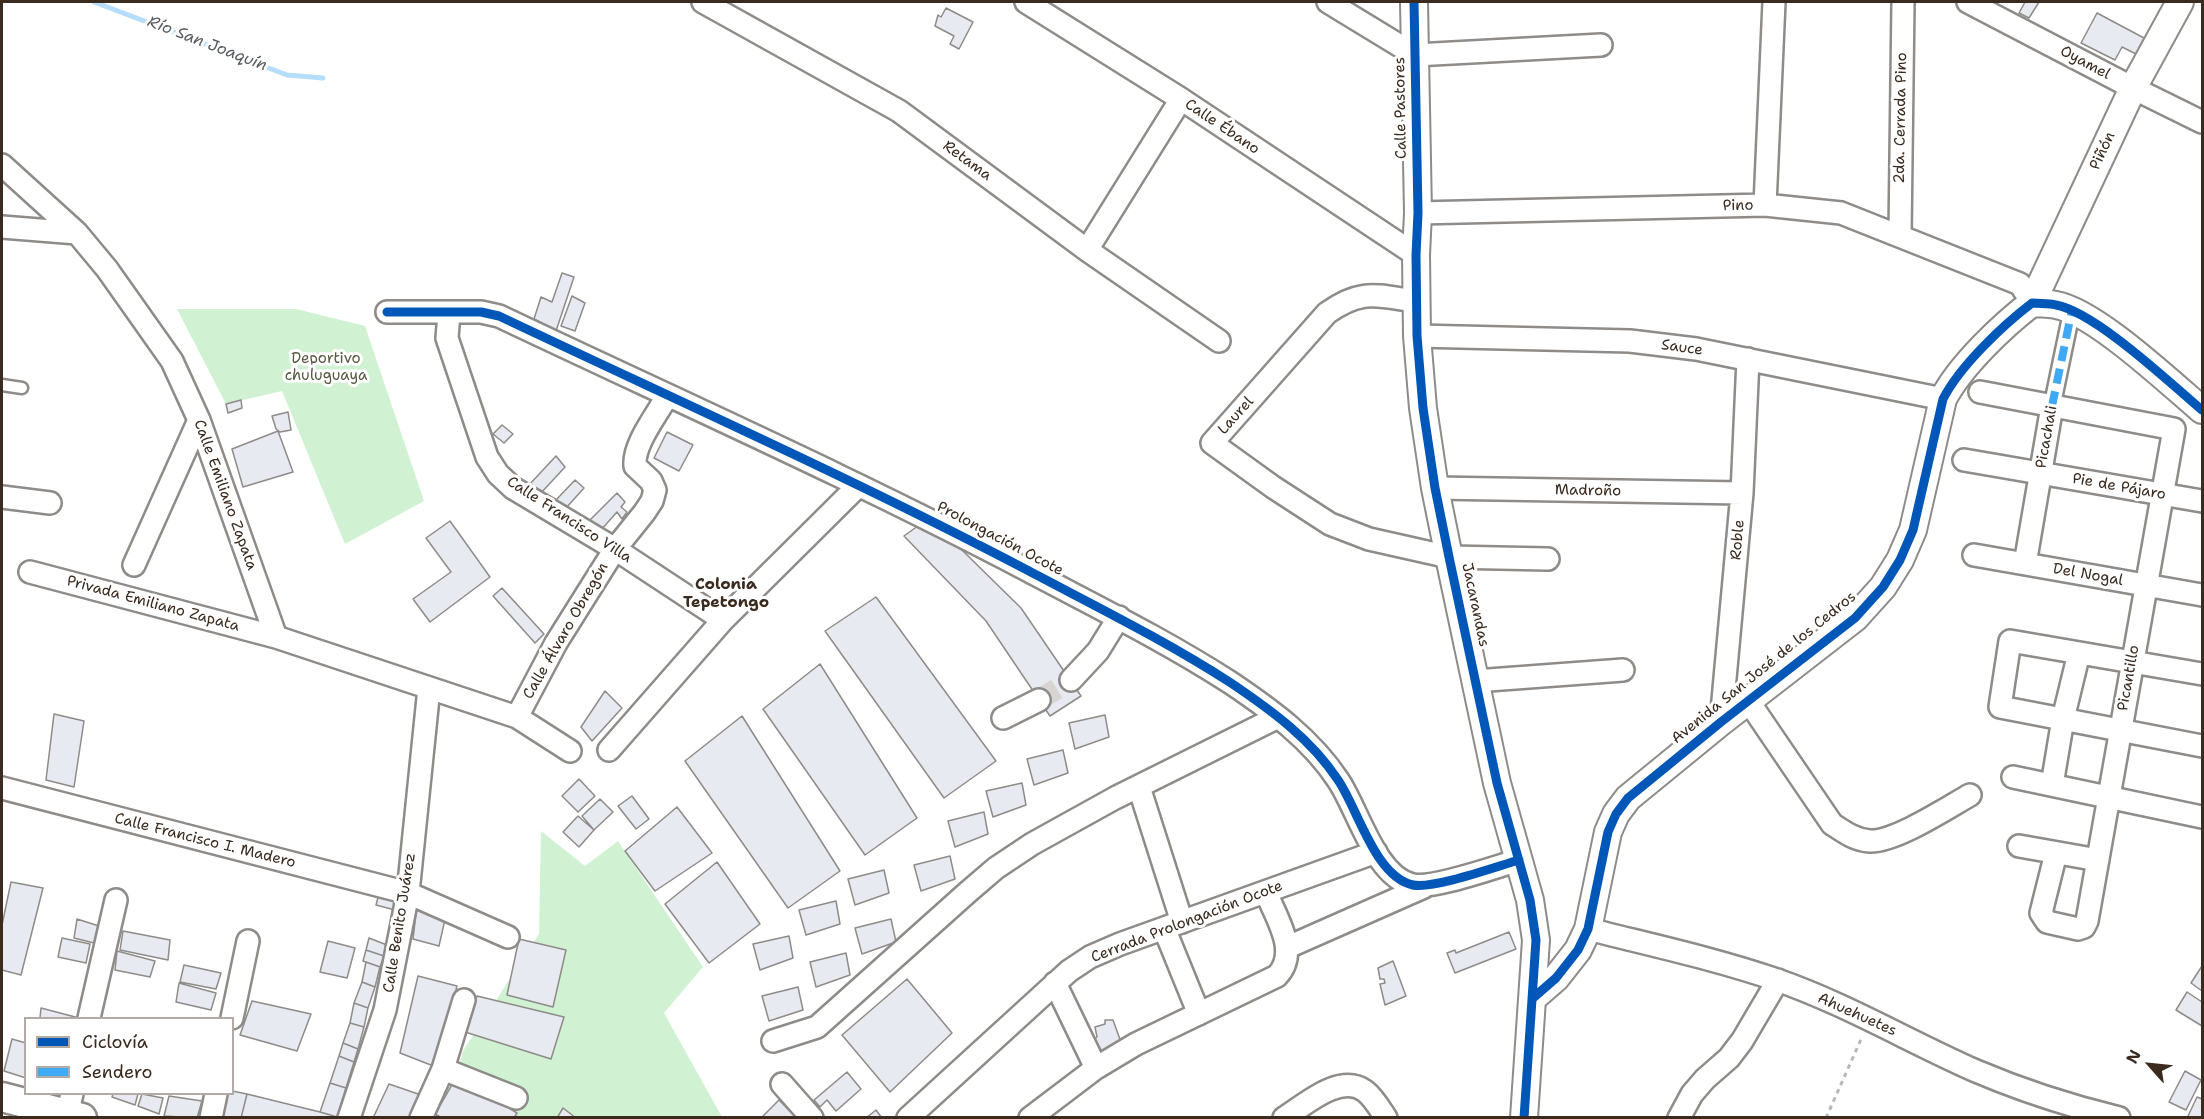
<!DOCTYPE html>
<html>
<head>
<meta charset="utf-8">
<style>
	body { margin:0 }
	#map { position:relative; width:2204px; height:1119px; overflow:hidden; background:#fff; font-family:"Shantell Sans",sans-serif }
	canvas { display:block }
	.frame { position:absolute; inset:0; border:3px solid #3b2a1e; pointer-events:none }
	.legend { position:absolute; left:24px; top:1017px; width:210px; height:78px; box-sizing:border-box; background:#fff; border:2px solid #b1aaa5; margin:0; padding:8px 10px; list-style:none; font-size:18px; color:#3b2a1e }
	.legend li { display:flex; align-items:center; gap:12px; height:30px }
	.legend b { width:30px; border:2px solid #b1aaa5 }
	.north { position:absolute; left:2120px; top:1035px; width:60px; height:60px; -webkit-text-stroke:4px #fff; paint-order:stroke; rotate:297deg; font-size:16px; font-weight:700; line-height:24px; text-align:center; color:#3b2a1e }
	.north::after { content:''; display:block; margin:auto; width:21px; height:27px; background:#3b2a1e; clip-path:polygon(50% 0,100% 100%,50% 72%,0 100%) }
</style>
</head>
<body>
<div id="map">
<canvas width="2204" height="1119"></canvas>
<div class="frame"></div>
<ul class="legend">
<li><b style="height:8px;background:#0057b8"></b>Ciclovía</li>
<li><b style="height:8px;background:#3fa9f5"></b>Sendero</li>
</ul>
<div class="north">N</div>
</div>
<script>
const ctx = document.querySelector('canvas').getContext('2d');
ctx.lineJoin = 'round';
function fillPath(path, color) { ctx.fillStyle = color; ctx.fill(path, 'evenodd'); }
function stroke(path, color, width, dash) { ctx.strokeStyle = color; ctx.lineWidth = width; ctx.lineCap = dash ? 'butt' : 'round'; ctx.setLineDash(dash || []); ctx.stroke(path); }
function write(font, color, halo, rows, align = 'center') {
  ctx.font = font + ' "Shantell Sans",sans-serif'; ctx.lineWidth = 6; ctx.setLineDash([]); ctx.textBaseline = 'middle'; ctx.strokeStyle = halo; ctx.fillStyle = color; for (const [text, x, y, turn = 0] of rows) {
    ctx.save(); ctx.translate(x, y); ctx.rotate((+turn || 0) * Math.PI / 180); ctx.textAlign = isNaN(turn) ? turn : align; if (halo) ctx.strokeText(text, 0, 0); ctx.fillText(text, 0, 0); ctx.restore();
  }
}
const green = new Path2D(`
	M 177,309 L 296,309 L 365,326 L 424,501 L 345,544 L 282,391 L 226,404 Z
	M 541,831 L 585,866 L 618,841 L 703,967 L 664,1013 L 722,1117 L 444,1118 L 463,1051 L 539,934 Z`);
const stream = new Path2D(`
	M 94,2 L 287,75 L 323,78`);
const building = new Path2D(`
	M 2025,2 L 2039,2 L 2029,18 L 2019,13 Z
	M 946,8 L 973,22 L 959,49 L 950,44 L 954,36 L 935,26 L 938,15 L 941,17 Z
	M 2097,13 L 2144,38 L 2136,54 L 2122,47 L 2115,60 L 2081,43 Z
	M 562,273 L 574,277 L 556,331 L 534,319 L 541,297 L 552,302 Z
	M 572,296 L 585,303 L 575,331 L 561,326 Z
	M 241,400 L 242,408 L 228,413 L 226,404 Z
	M 288,412 L 291,430 L 280,432 L 276,429 L 272,416 Z
	M 502,425 L 513,434 L 504,443 L 493,434 Z
	M 278,431 L 293,472 L 243,487 L 232,449 Z
	M 667,432 L 693,445 L 679,471 L 654,458 Z
	M 556,456 L 565,467 L 541,493 L 529,485 Z
	M 575,480 L 584,488 L 566,508 L 555,501 Z
	M 617,493 L 625,502 L 621,507 L 627,512 L 622,519 L 617,512 L 600,531 L 589,521 Z
	M 926,520 L 964,552 L 1021,608 L 1081,696 L 1050,716 L 986,621 L 904,536 Z
	M 450,521 L 490,577 L 430,622 L 413,599 L 451,572 L 426,538 Z
	M 502,588 L 544,634 L 535,643 L 493,596 Z
	M 876,597 L 996,761 L 944,798 L 825,631 Z
	M 820,664 L 917,818 L 865,855 L 763,709 Z
	M 605,691 L 622,708 L 592,741 L 581,727 Z
	M 54,714 L 84,721 L 74,787 L 46,780 Z
	M 1105,715 L 1109,737 L 1075,749 L 1069,723 Z
	M 742,716 L 840,871 L 788,908 L 685,761 Z
	M 1063,750 L 1068,773 L 1034,785 L 1027,759 Z
	M 579,779 L 595,796 L 578,812 L 562,796 Z
	M 1022,783 L 1026,805 L 993,817 L 986,791 Z
	M 632,796 L 649,819 L 636,829 L 618,806 Z
	M 600,799 L 613,812 L 594,830 L 582,816 Z
	M 677,807 L 712,853 L 655,891 L 625,851 Z
	M 984,812 L 988,834 L 955,847 L 948,821 Z
	M 578,816 L 594,830 L 579,847 L 563,832 Z
	M 950,856 L 955,879 L 921,891 L 914,865 Z
	M 717,862 L 760,924 L 709,963 L 665,904 Z
	M 884,870 L 889,893 L 855,905 L 848,879 Z
	M 11,882 L 43,888 L 21,975 L 2,970 L 2,925 Z
	M 380,890 L 401,894 L 395,910 L 376,905 Z
	M 836,901 L 840,924 L 806,935 L 799,910 Z
	M 417,905 L 446,915 L 439,946 L 413,939 Z
	M 77,919 L 99,926 L 94,943 L 74,938 Z
	M 891,919 L 896,942 L 862,954 L 855,928 Z
	M 123,931 L 170,940 L 168,960 L 120,950 Z
	M 1509,932 L 1516,949 L 1455,973 L 1447,953 L 1455,950 L 1456,953 Z
	M 789,936 L 793,958 L 760,970 L 753,944 Z
	M 62,938 L 90,944 L 86,963 L 58,957 Z
	M 369,938 L 387,945 L 384,956 L 366,950 Z
	M 519,939 L 566,950 L 553,1007 L 507,995 Z
	M 328,941 L 355,948 L 347,978 L 320,972 Z
	M 366,950 L 384,956 L 380,967 L 363,961 Z
	M 117,951 L 155,961 L 150,977 L 115,970 Z
	M 846,953 L 850,975 L 816,987 L 810,962 Z
	M 1393,961 L 1406,996 L 1385,1005 L 1380,984 L 1385,983 L 1384,979 L 1380,979 L 1378,968 Z
	M 366,962 L 380,967 L 375,987 L 362,982 Z
	M 184,965 L 221,973 L 216,989 L 180,982 Z
	M 2202,966 L 2202,991 L 2191,983 Z
	M 418,976 L 457,986 L 436,1067 L 400,1053 Z
	M 907,979 L 952,1033 L 890,1092 L 842,1035 Z
	M 362,982 L 375,987 L 368,1008 L 354,1003 Z
	M 179,983 L 216,993 L 211,1010 L 176,1002 Z
	M 798,987 L 803,1010 L 769,1021 L 762,996 Z
	M 2187,992 L 2202,1002 L 2202,1026 L 2176,1010 Z
	M 477,996 L 564,1017 L 551,1059 L 465,1032 Z
	M 252,1001 L 311,1014 L 297,1051 L 240,1035 Z
	M 354,1003 L 368,1008 L 364,1027 L 350,1023 Z
	M 41,1008 L 79,1018 L 40,1018 Z
	M 1105,1020 L 1113,1020 L 1122,1045 L 1097,1057 L 1091,1042 L 1097,1037 L 1095,1027 L 1105,1024 Z
	M 350,1023 L 364,1027 L 358,1049 L 343,1043 Z
	M 12,1039 L 26,1043 L 26,1078 L 4,1071 Z
	M 343,1043 L 358,1049 L 354,1062 L 339,1056 Z
	M 339,1056 L 354,1062 L 346,1088 L 330,1083 Z
	M 2185,1071 L 2201,1080 L 2186,1110 L 2169,1102 Z
	M 847,1072 L 861,1089 L 836,1111 L 827,1100 L 820,1107 L 814,1100 Z
	M 457,1076 L 517,1113 L 514,1118 L 442,1118 L 435,1114 Z
	M 330,1083 L 346,1088 L 337,1117 L 320,1112 Z
	M 389,1084 L 424,1096 L 415,1118 L 373,1118 Z
	M 232,1091 L 247,1094 L 241,1118 L 218,1118 L 223,1094 L 232,1094 Z
	M 113,1094 L 138,1094 L 135,1105 L 112,1097 Z
	M 142,1094 L 163,1098 L 159,1114 L 138,1106 Z
	M 247,1094 L 320,1112 L 337,1117 L 241,1118 Z
	M 169,1096 L 202,1101 L 197,1118 L 164,1116 Z
	M 2197,1097 L 2202,1099 L 2202,1118 L 2190,1118 L 2188,1116 Z
	M 779,1100 L 797,1118 L 761,1118 Z
	M 563,1108 L 576,1118 L 557,1118 Z
	M 876,1110 L 882,1118 L 866,1118 Z`);
const minorTunnel = new Path2D(`
	M 1039,700 L 1071,680`);
const path = new Path2D(`
	M 1826,1118 L 1862,1037`);
const service = new Path2D(`
	M 2,385 L 22,388`);
const pedestrian = new Path2D(`
	M 2052,406 L 2072,310`);
const minor = new Path2D(`
	M 703,2 L 899,111 L 1087,250 L 1219,341
	M 1026,2 L 1181,99 L 1416,255
	M 1328,2 L 1415,55 L 1601,45
	M 1968,2 L 2133,88 L 2202,122
	M 2,165 L 77,233 L 107,269 L 172,361 L 199,420 L 276,637
	M 1765,205 L 1774,2
	M 1418,213 L 1765,205 L 1841,213 L 2020,284 L 2032,303
	M 2,227 L 77,233
	M 1900,235 L 1903,2
	M 1087,250 L 1181,99
	M 1416,301 C 1377,296 1362,288 1327,313 L 1212,443 L 1273,487 L 1330,524 L 1369,539 L 1449,557 L 1548,559
	M 387,312 L 481,312 L 499,316 C 676,400 856,480 1029,571 C 1097,607 1166,641 1231,683 C 1271,710 1311,739 1338,780 C 1358,809 1375,877 1413,885 C 1434,889 1495,867 1519,860
	M 449,313 L 447,338 L 487,457 L 498,474 L 513,488 L 615,549 L 723,620
	M 1417,336 L 1630,341 L 1696,349 L 1943,399
	M 1980,392 L 2174,429 L 2087,921 L 2084,927 L 2078,929 L 2047,922 L 2041,913 L 2056,853
	M 1964,460 L 2202,501
	M 1435,488 L 1742,493
	M 2,497 L 50,503
	M 1974,555 L 2202,595
	M 2025,564 L 2052,406
	M 134,565 L 199,420
	M 30,572 L 276,637 L 517,717 L 570,751
	M 2202,674 L 2010,641 L 2000,707 L 2202,746
	M 1071,680 L 1098,651 L 1119,617
	M 1475,681 L 1623,670
	M 1749,702 L 1832,824 C 1844,832 1855,840 1870,841 C 1895,842 1947,808 1970,795
	M 517,717 L 556,643 L 615,549 L 644,513 L 652,501 L 655,490 L 651,481 L 635,466 C 633,444 657,415 667,396
	M 1003,718 L 1039,700
	M 1721,722 L 1742,493 L 1748,359
	M 609,750 L 723,620 L 858,486
	M 2013,777 L 2202,817
	M 2052,785 L 2063,719 L 2079,653
	M 1139,787 L 1182,922
	M 2,788 L 408,893 L 508,937
	M 2019,846 L 2098,860
	M 1164,928 L 1199,1014
	M 1588,929 C 1651,945 1716,959 1777,980 C 1846,1004 1910,1042 1976,1071 C 2023,1091 2070,1106 2119,1118
	M 1288,947 L 1424,887
	M 1055,983 L 1096,1068
	M 89,1018 L 116,900
	M 232,1018 L 248,941
	M 773,1041 L 817,1027 L 968,892 L 996,868 L 1032,844 L 1115,798 L 1278,717
	M 443,1069 L 516,1098
	M 782,1084 L 812,1118
	M 67,1114 L 72,1094
	M 211,1118 L 216,1094
	M 349,1118 L 385,1010 L 408,893 L 429,688
	M 421,1118 L 443,1069 L 464,1000
	M 908,1118 L 1069,971 L 1090,957 L 1120,944 L 1376,852
	M 1030,1118 L 1096,1068 L 1136,1044 L 1277,976 C 1300,952 1276,918 1266,892
	M 1284,1118 C 1306,1104 1340,1073 1365,1091 C 1374,1098 1380,1109 1386,1118
	M 1679,1118 L 1692,1094 L 1705,1079 L 1729,1058 L 1742,1041 L 1778,980`);
const tertiary = new Path2D(`
	M 1414,2 L 1418,213 L 1416,255 L 1417,336 L 1423,408 L 1435,488 L 1449,557 L 1497,783 L 1530,900 L 1536,940 L 1524,1118
	M 2032,303 L 2133,88 L 2180,2
	M 1533,998 L 1556,978 L 1578,950 L 1588,929 L 1608,832 L 1616,814 L 1628,798 L 1721,722 L 1855,618 L 1883,587 L 1900,560 L 1913,530 L 1943,399 C 1960,366 2002,326 2032,303 C 2040,304 2048,303 2056,305 C 2095,312 2169,382 2202,410`);
const secondary = new Path2D(`
	M 2,1097 L 82,1118`);
const quiet = new Path2D(`
	M 2052,406 L 2072,310`);
const cycleway = new Path2D(`
	M 1414,2 L 1418,213 L 1416,255 L 1417,336 L 1423,408 L 1435,488 L 1449,557 L 1497,783 L 1530,900 L 1536,940 L 1524,1118
	M 387,312 L 481,312 L 499,316 C 676,400 856,480 1029,571 C 1097,607 1166,641 1231,683 C 1271,710 1311,739 1338,780 C 1358,809 1375,877 1413,885 C 1434,889 1495,867 1519,860
	M 1533,998 L 1556,978 L 1578,950 L 1588,929 L 1608,832 L 1616,814 L 1628,798 L 1721,722 L 1855,618 L 1883,587 L 1900,560 L 1913,530 L 1943,399 C 1960,366 2002,326 2032,303 C 2040,304 2048,303 2056,305 C 2095,312 2169,382 2202,410`);
const streetNames = [
	["Oyamel",2085,63,28],
	["Calle Pastores",1401,108,-91],
	["2da. Cerrada Pino",1901,118,-89],
	["Calle Ébano",1222,127,34],
	["Piñón",2103,151,-65],
	["Retama",967,161,36],
	["Pino",1738,206,-1],
	["Sauce",1682,348,8],
	["Laurel",1236,416,-48],
	["Picachali",2047,437,-80],
	["Pie de Pájaro",2119,487,10],
	["Madroño",1588,491,1],
	["Calle Emiliano Zapata",225,495,70],
	["Calle Francisco Villa",569,520,33],
	["Prolongación Ocote",1000,539,28],
	["Roble",1738,540,-85],
	["Del Nogal",2088,575,10],
	["Privada Emiliano Zapata",153,604,15],
	["Jacarandas",1475,605,78],
	["Calle Álvaro Obregón",566,631,-60],
	["Avenida San José de los Cedros",1764,668,-39],
	["Picantillo",2129,678,-80],
	["Calle Francisco I. Madero",205,841,14],
	["Cerrada Prolongación Ocote",1187,922,-21],
	["Calle Benito Juárez",400,923,-81],
	["Ahuehuetes",1857,1015,24]
];
const parkNames = [
	["Deportivo",326,359],
	["chuluguaya",326,376]
];
const waterNames = [
	["Río San Joaquín",207,44,21]
];
const neighbourhoodNames = [
	["Colonia",726,585],
	["Tepetongo",726,603]
];
fillPath(green, '#d0f2d2');
stroke(stream, '#b6ddf9', 5);
fillPath(building, '#e7eaf1');
stroke(building, '#8e8b88', 1.5);
stroke(minorTunnel, '#d8d4d2', 21, [21, 10]);
stroke(service, '#8e8b88', 15);
stroke(pedestrian, '#8e8b88', 20);
stroke(minor, '#8e8b88', 26);
stroke(tertiary, '#8e8b88', 30);
stroke(secondary, '#8e8b88', 33);
stroke(path, '#b9b8b6', 3, [4.5, 4.5]);
stroke(service, '#fff', 10);
stroke(pedestrian, '#fff', 15);
stroke(minor, '#fff', 21);
stroke(tertiary, '#fff', 26);
stroke(secondary, '#fff', 28);
stroke(quiet, '#3fa9f5', 8, [15, 8]);
stroke(cycleway, '#0057b8', 9);
write('15px', '#3b2a1e', '#fff', streetNames);
write('15px', '#575942', '#fff', parkNames);
write('italic 16px', '#575b5f', '#fff', waterNames);
write('bold 16px', '#3b2a1e', '#fff', neighbourhoodNames);
</script>
</body>
</html>
